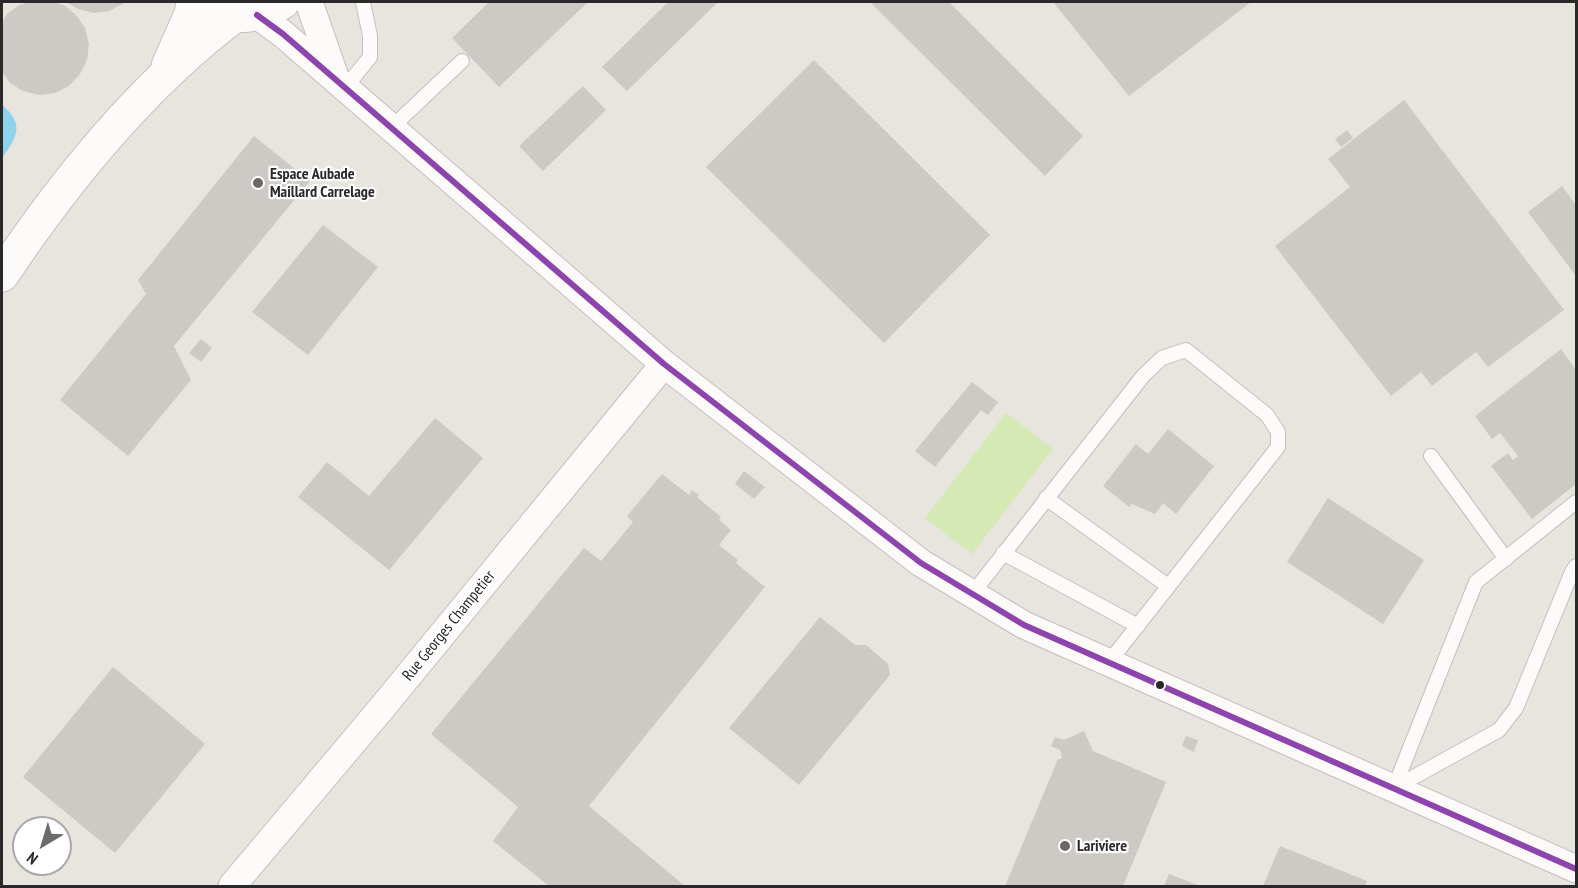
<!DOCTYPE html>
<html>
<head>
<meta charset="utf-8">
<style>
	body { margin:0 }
	#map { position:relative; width:1578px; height:888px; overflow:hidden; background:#e8e4de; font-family:"PT Sans Narrow",sans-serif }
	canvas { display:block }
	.frame { position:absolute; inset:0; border:3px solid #292929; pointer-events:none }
	.north { position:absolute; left:12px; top:816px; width:60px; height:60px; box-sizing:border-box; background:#fff; border:2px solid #a9a9a9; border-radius:50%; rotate:218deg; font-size:16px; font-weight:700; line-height:24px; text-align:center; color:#292929 }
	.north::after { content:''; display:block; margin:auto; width:21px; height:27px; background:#6c6a68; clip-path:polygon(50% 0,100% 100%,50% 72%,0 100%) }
</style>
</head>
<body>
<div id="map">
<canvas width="1578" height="888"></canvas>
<div class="frame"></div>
<div class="north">N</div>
</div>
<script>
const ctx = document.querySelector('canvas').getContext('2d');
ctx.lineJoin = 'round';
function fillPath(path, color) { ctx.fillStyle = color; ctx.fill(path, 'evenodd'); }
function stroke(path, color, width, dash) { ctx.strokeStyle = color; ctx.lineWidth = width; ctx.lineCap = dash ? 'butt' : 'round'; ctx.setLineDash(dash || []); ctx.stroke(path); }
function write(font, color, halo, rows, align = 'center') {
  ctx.font = font + ' "PT Sans Narrow",sans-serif'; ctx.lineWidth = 4.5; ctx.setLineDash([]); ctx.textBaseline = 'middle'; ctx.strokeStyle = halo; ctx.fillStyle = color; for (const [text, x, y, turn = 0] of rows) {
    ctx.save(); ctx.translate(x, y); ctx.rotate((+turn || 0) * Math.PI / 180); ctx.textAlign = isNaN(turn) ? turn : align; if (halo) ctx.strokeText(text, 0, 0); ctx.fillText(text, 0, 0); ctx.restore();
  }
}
const pitch = new Path2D(`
	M 1006,413 L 1053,449 L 972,554 L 925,518 Z`);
const water = new Path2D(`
	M 2,105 C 25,124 17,137 2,158 Z`);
const building = new Path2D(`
	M 30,2 L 52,2 L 64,5 L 76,15 L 85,28 L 89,44 L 87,60 L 80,74 L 69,86 L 55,93 L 39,95 L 23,91 L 10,83 L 2,72 L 2,23 L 7,14 L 19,5 Z
	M 66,2 L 126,2 L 109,11 L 94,13 L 78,9 Z
	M 489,2 L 588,2 L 499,87 L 452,38 Z
	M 668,2 L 718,2 L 627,91 L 602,67 Z
	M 873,2 L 949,2 L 1083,136 L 1045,176 L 871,3 Z
	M 1053,2 L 1251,2 L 1129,96 Z
	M 814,60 L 990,235 L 884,343 L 706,167 Z
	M 583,86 L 606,110 L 543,171 L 519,146 Z
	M 1404,100 L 1564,310 L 1488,367 L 1476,352 L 1432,386 L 1421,372 L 1391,396 L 1275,246 L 1350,187 L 1328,159 Z
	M 1347,130 L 1353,138 L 1341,147 L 1335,139 Z
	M 254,136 L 310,181 L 174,346 L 191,380 L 128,456 L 60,400 L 146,294 L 138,280 Z
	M 1562,186 L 1576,205 L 1576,276 L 1528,212 Z
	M 323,225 L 378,267 L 308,355 L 252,312 Z
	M 201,339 L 212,348 L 201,362 L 189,353 Z
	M 1561,349 L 1576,370 L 1576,484 L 1532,519 L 1491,466 L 1508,453 L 1513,460 L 1518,456 L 1500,433 L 1492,439 L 1475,416 Z
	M 972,382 L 998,402 L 988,415 L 981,410 L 935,467 L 915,451 Z
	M 435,418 L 483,458 L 389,570 L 298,497 L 327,462 L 369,496 Z
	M 1168,429 L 1214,466 L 1176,514 L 1163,503 L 1155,514 L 1132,504 L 1129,507 L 1103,486 L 1136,444 L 1148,454 Z
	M 744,471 L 765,487 L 754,499 L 735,484 Z
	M 662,474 L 689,495 L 692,490 L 699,495 L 697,497 L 721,517 L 719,520 L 731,530 L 719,545 L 738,560 L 736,563 L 765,587 L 589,806 L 685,886 L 549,886 L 493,841 L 518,807 L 431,734 L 584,548 L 601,561 L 633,522 L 627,516 Z
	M 1328,498 L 1424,560 L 1383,624 L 1287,562 Z
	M 820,617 L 855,645 L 866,645 L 888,664 L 890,675 L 799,785 L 729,728 Z
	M 113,667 L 205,744 L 115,853 L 23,777 Z
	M 1084,731 L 1093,751 L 1166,782 L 1123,886 L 1005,886 L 1058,759 L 1060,759 L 1062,757 L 1060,750 L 1051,746 L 1055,737 L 1064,740 Z
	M 1186,736 L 1198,740 L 1194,752 L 1182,746 Z
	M 1280,846 L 1367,881 L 1365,886 L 1263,886 Z
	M 1169,874 L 1200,886 L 1164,886 Z`);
const lane = new Path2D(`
	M 345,88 L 370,57 L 370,36 L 363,2
	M 391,128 L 462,61
	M 1431,456 L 1506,559
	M 1046,498 L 1168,586
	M 1003,553 L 1138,626
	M 972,594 L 1143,376 L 1162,358 L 1186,350 L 1267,415 L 1278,432 L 1278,447 L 1109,662
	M 1394,788 L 1476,582 L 1576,502
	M 1394,788 L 1499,730 L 1516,708 L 1572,572 L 1576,566`);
const street = new Path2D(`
	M 309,2 L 335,77
	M 257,15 L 283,34 L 664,364 L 921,563 L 1024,625 L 1576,869
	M 232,886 L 381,709 L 664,364`);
const secondary = new Path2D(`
	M 205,2 C 228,22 260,18 283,2
	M 168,66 L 191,14 L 193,2
	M 2,275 C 66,179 142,86 234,16`);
const bus1 = new Path2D(`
	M 257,15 L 283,34 L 664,364 L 921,563 L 1024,625 L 1576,869`);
const markers = [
	[258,183,6,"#6c6a68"],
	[1160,685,5,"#292929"],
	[1065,846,6,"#6c6a68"]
];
const poiNames = [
	["Espace Aubade",270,174],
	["Maillard Carrelage",270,192],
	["Lariviere",1077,846]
];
const streetNames = [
	["Rue Georges Champetier",449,626,-51]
];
fillPath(pitch, '#d4e9b3');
fillPath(water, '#8fd2ec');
fillPath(building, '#cdcac5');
stroke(lane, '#c1c0c0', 16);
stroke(street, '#c1c0c0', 29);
stroke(secondary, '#c1c0c0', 35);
stroke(lane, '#fcfbfa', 14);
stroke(street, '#fcfbfa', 27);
stroke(secondary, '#fcfbfa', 33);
stroke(bus1, '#8e44ad', 6);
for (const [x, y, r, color] of markers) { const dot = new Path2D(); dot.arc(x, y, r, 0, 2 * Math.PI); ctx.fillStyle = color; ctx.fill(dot); stroke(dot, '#fff', 2); }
write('bold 16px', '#292929', '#fff', poiNames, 'left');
write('16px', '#292929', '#fff', streetNames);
</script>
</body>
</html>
